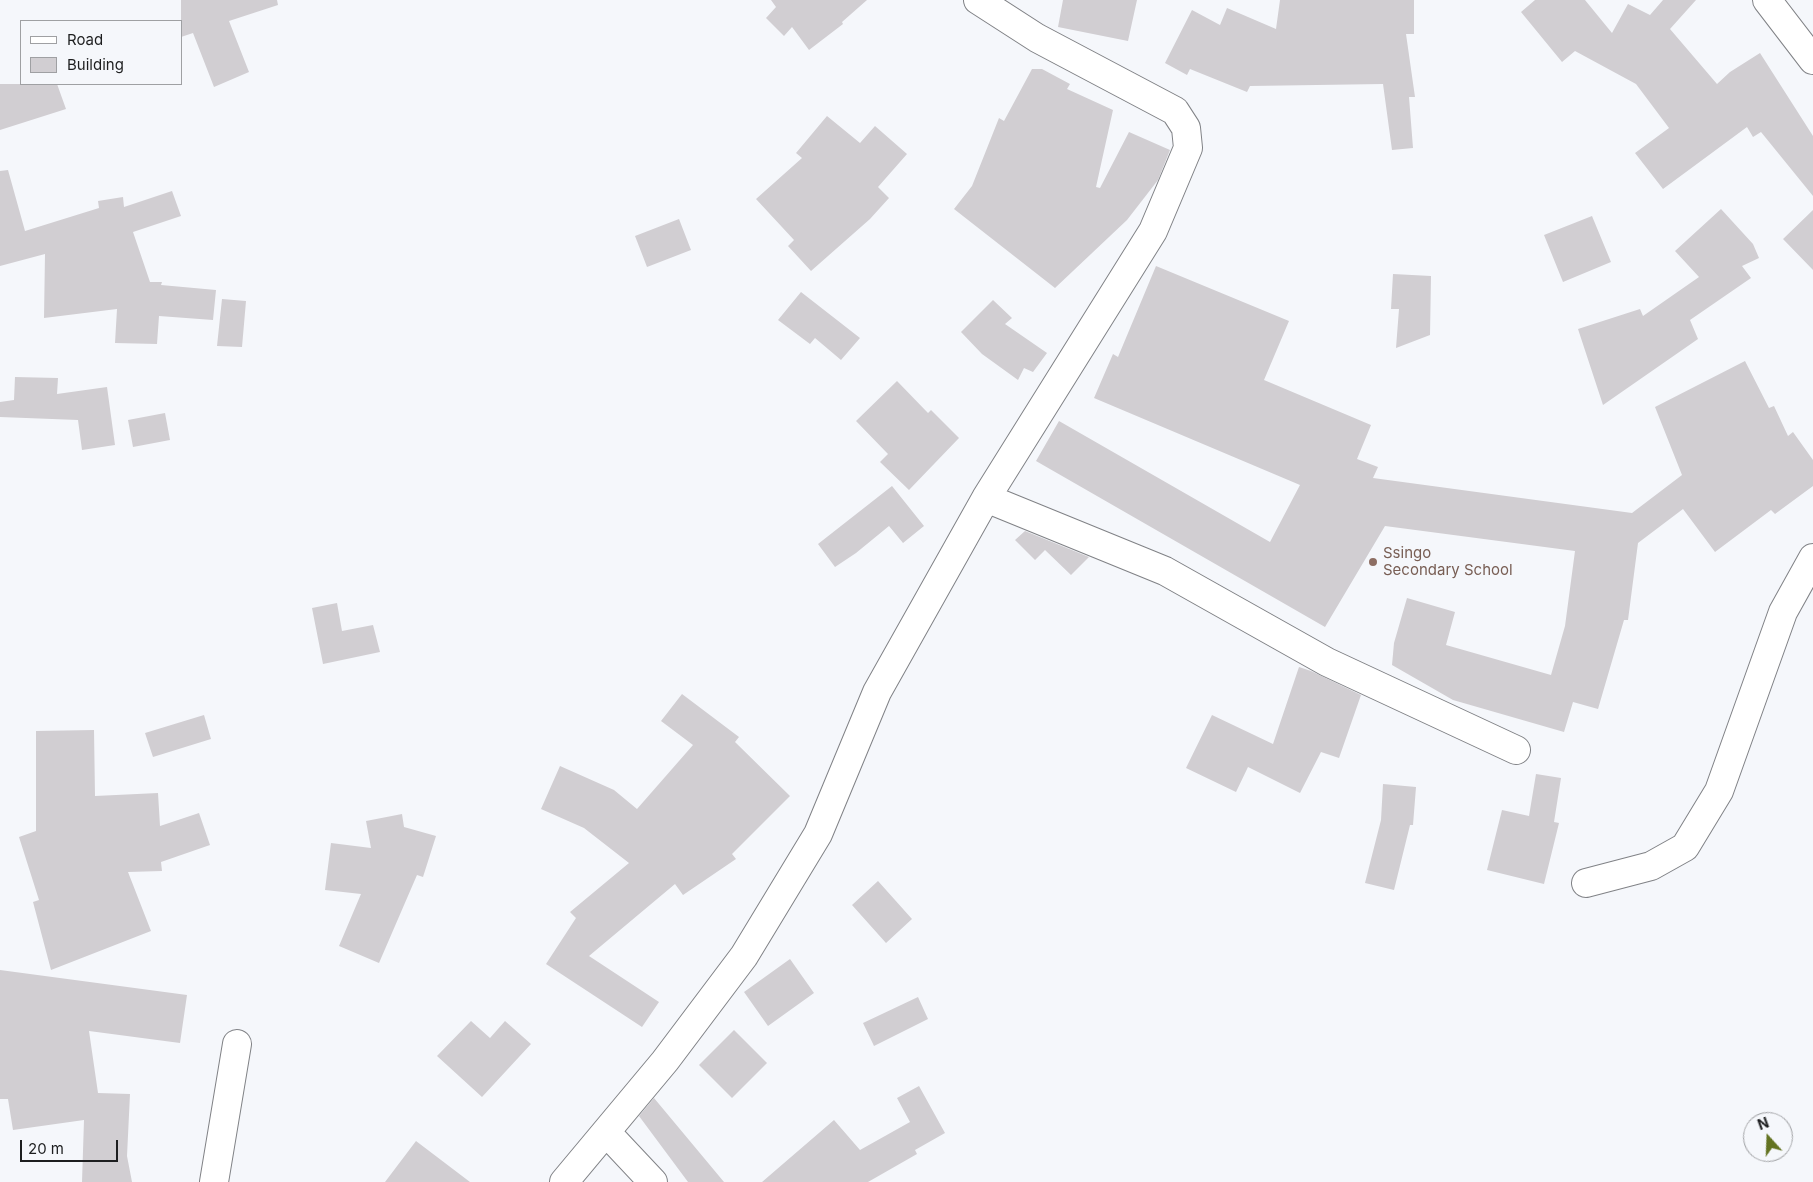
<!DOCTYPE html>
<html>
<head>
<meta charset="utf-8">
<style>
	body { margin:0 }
	#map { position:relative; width:1813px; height:1182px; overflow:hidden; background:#f5f7fb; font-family:Inter,sans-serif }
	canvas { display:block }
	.legend { position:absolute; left:20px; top:20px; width:162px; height:65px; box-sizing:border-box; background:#f5f7fb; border:1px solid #9fa0a3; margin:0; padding:6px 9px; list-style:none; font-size:15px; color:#1d1e1f }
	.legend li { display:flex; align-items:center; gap:10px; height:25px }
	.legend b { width:25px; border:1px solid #9fa0a3 }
	.north { position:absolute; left:1743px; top:1112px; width:50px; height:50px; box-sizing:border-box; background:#f5f7fb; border:1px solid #9fa0a3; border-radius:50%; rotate:340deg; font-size:14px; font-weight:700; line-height:20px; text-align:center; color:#1d1e1f }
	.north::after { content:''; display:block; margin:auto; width:18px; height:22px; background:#637321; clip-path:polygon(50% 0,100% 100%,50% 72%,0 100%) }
	.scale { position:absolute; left:20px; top:1140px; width:98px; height:22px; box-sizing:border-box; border:2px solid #1d1e1f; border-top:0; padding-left:6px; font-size:15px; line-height:18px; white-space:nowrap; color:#1d1e1f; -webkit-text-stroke:4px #f5f7fb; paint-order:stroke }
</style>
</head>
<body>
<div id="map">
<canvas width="1813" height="1182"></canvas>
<ul class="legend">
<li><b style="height:6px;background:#fff"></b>Road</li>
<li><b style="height:14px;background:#d1ced2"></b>Building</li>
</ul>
<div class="north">N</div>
<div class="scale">20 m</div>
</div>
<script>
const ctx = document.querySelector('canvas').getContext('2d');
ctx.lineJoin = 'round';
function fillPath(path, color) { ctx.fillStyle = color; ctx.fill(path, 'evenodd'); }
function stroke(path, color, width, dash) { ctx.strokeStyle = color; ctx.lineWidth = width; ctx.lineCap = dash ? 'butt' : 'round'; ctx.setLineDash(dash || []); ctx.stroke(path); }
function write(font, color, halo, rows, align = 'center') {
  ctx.font = font + ' Inter,sans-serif'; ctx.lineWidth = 5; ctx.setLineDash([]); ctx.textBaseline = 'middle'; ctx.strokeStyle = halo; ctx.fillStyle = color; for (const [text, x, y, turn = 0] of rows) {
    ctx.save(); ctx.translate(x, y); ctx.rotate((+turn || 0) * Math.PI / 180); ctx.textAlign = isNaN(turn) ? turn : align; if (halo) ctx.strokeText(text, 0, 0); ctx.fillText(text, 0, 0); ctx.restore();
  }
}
const building = new Path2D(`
	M 181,0 L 277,0 L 278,5 L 229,21 L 249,72 L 214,87 L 193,33 L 181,37 Z
	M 771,0 L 867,0 L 842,22 L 843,24 L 809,50 L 792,27 L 784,36 L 766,18 L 776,7 Z
	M 1063,0 L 1137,0 L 1128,41 L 1058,27 Z
	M 1280,0 L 1414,0 L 1414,34 L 1406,34 L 1415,97 L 1409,97 L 1413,148 L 1392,150 L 1383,84 L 1250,86 L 1247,92 L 1190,69 L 1187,75 L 1165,63 L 1192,10 L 1220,25 L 1227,8 L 1276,29 Z
	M 1535,0 L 1585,0 L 1612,33 L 1628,4 L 1650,15 L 1663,0 L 1696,0 L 1670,29 L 1717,84 L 1730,72 L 1760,53 L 1813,136 L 1813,196 L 1761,132 L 1753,137 L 1747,127 L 1663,189 L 1635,153 L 1669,128 L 1636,84 L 1575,51 L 1562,62 L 1521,12 Z
	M 1032,69 L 1042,69 L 1070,84 L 1067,89 L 1113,110 L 1096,187 L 1100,188 L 1129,132 L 1170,150 L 1158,180 L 1127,220 L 1055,288 L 954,209 L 972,186 L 999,118 L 1004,121 Z
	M 0,84 L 57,84 L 66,109 L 0,130 Z
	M 827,116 L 860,143 L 875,126 L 907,154 L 878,187 L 889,198 L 870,219 L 811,271 L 788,246 L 794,240 L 756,199 L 802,158 L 796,153 Z
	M 8,170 L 25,231 L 99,208 L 98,201 L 123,197 L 124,207 L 172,191 L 181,216 L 133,232 L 150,282 L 162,282 L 161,285 L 216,290 L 213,320 L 159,316 L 157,344 L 115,343 L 117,309 L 44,318 L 45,254 L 0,266 L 0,171 Z
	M 1721,209 L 1753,244 L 1759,258 L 1742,266 L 1751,278 L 1690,320 L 1698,339 L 1603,405 L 1578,329 L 1640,309 L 1643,316 L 1699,277 L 1675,251 Z
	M 1813,210 L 1813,270 L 1783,239 Z
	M 1592,216 L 1611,262 L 1563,282 L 1544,235 Z
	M 679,219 L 691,250 L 647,267 L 635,236 Z
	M 1156,266 L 1289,321 L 1264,380 L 1371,425 L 1357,459 L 1378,467 L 1373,478 L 1632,513 L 1682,475 L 1655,407 L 1745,361 L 1769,408 L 1774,406 L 1788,436 L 1793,432 L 1813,460 L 1813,486 L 1775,514 L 1771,510 L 1715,552 L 1683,509 L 1638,543 L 1628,620 L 1624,620 L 1598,709 L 1573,702 L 1564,732 L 1453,700 L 1392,665 L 1394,643 L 1407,598 L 1455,612 L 1446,645 L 1551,675 L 1565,626 L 1575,551 L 1385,526 L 1325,627 L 1036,461 L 1059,421 L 1270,542 L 1300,485 L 1094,398 L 1113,354 L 1118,357 Z
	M 1393,274 L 1431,276 L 1430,335 L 1396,348 L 1399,309 L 1391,309 Z
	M 801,292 L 860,338 L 841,360 L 815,338 L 810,344 L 778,320 Z
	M 222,299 L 246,301 L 242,347 L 217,346 Z
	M 993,300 L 1012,318 L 1005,324 L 1047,353 L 1033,372 L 1024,368 L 1018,380 L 982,354 L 961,332 Z
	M 15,377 L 58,378 L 57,394 L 107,387 L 115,445 L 82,450 L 78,420 L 0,417 L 0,402 L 14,400 Z
	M 897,381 L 928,413 L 931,410 L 959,438 L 909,490 L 880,462 L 888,454 L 856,421 Z
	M 165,413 L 170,440 L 133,447 L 128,420 Z
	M 892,486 L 924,526 L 903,543 L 889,526 L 856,553 L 835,567 L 818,544 Z
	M 1025,531 L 1089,557 L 1071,575 L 1045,550 L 1035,560 L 1015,540 Z
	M 337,603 L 342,631 L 373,625 L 380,652 L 323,664 L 312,608 Z
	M 1299,667 L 1311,671 L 1361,695 L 1339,758 L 1321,752 L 1300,793 L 1248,767 L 1236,792 L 1186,768 L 1212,715 L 1273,744 Z
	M 682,694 L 739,737 L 735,742 L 790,796 L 732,854 L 736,859 L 683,895 L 675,884 L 589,956 L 659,1002 L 642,1027 L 546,964 L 576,918 L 570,912 L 629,863 L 584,828 L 541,809 L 560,766 L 614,790 L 637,809 L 693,745 L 661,721 Z
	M 204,715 L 211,739 L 153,757 L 145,733 Z
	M 94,730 L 95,796 L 158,793 L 160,826 L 199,813 L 210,845 L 161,862 L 162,871 L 128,872 L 151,931 L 51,970 L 33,902 L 39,900 L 19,837 L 36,831 L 36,731 Z
	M 1536,774 L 1561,778 L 1554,822 L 1559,823 L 1544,884 L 1487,870 L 1502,810 L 1529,816 Z
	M 1383,784 L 1416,787 L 1413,825 L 1410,825 L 1394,890 L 1365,883 L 1381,820 Z
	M 402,814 L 404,827 L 436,836 L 423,877 L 417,875 L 379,963 L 339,946 L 361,894 L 325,890 L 331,843 L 371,848 L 366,821 Z
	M 878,881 L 912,919 L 886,943 L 852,905 Z
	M 790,959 L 814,993 L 768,1026 L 744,992 Z
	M 0,970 L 187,995 L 180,1043 L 89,1031 L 98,1093 L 130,1094 L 127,1156 L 132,1182 L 82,1182 L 84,1120 L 13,1130 L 8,1099 L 0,1099 Z
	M 918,997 L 928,1019 L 874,1046 L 863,1023 Z
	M 471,1021 L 490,1038 L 505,1021 L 531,1044 L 482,1097 L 437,1056 Z
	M 734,1030 L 767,1063 L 732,1098 L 699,1065 Z
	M 919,1086 L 945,1133 L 915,1150 L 917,1154 L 868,1182 L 762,1182 L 834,1120 L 860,1150 L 910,1122 L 897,1098 Z
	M 654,1098 L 724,1182 L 688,1182 L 639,1116 Z
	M 416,1141 L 470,1182 L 385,1182 Z`);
const minor = new Path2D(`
	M 1767,0 L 1813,60
	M 986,498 L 1165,571 L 1327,662 L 1516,750
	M 1586,883 L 1651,866 L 1685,847 L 1719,791 L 1783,612 L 1813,558
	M 606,1132 L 653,1182
	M 214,1182 L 237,1044
	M 564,1182 L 665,1061 L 744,956 L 818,834 L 877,692 L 986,498 L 1153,231 L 1188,148 L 1186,128 L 1175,111 L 1037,38 L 978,0`);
const markers = [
	[1373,562,5,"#8d6e63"]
];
const educationNames = [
	["Ssingo",1383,553],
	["Secondary School",1383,570]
];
fillPath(building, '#d1ced2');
stroke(minor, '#808286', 30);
stroke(minor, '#fff', 28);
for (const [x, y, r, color] of markers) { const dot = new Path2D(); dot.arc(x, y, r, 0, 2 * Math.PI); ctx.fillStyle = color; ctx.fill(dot); stroke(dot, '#f5f7fb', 2); }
write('15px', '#785e54', '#f5f7fb', educationNames, 'left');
</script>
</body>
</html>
